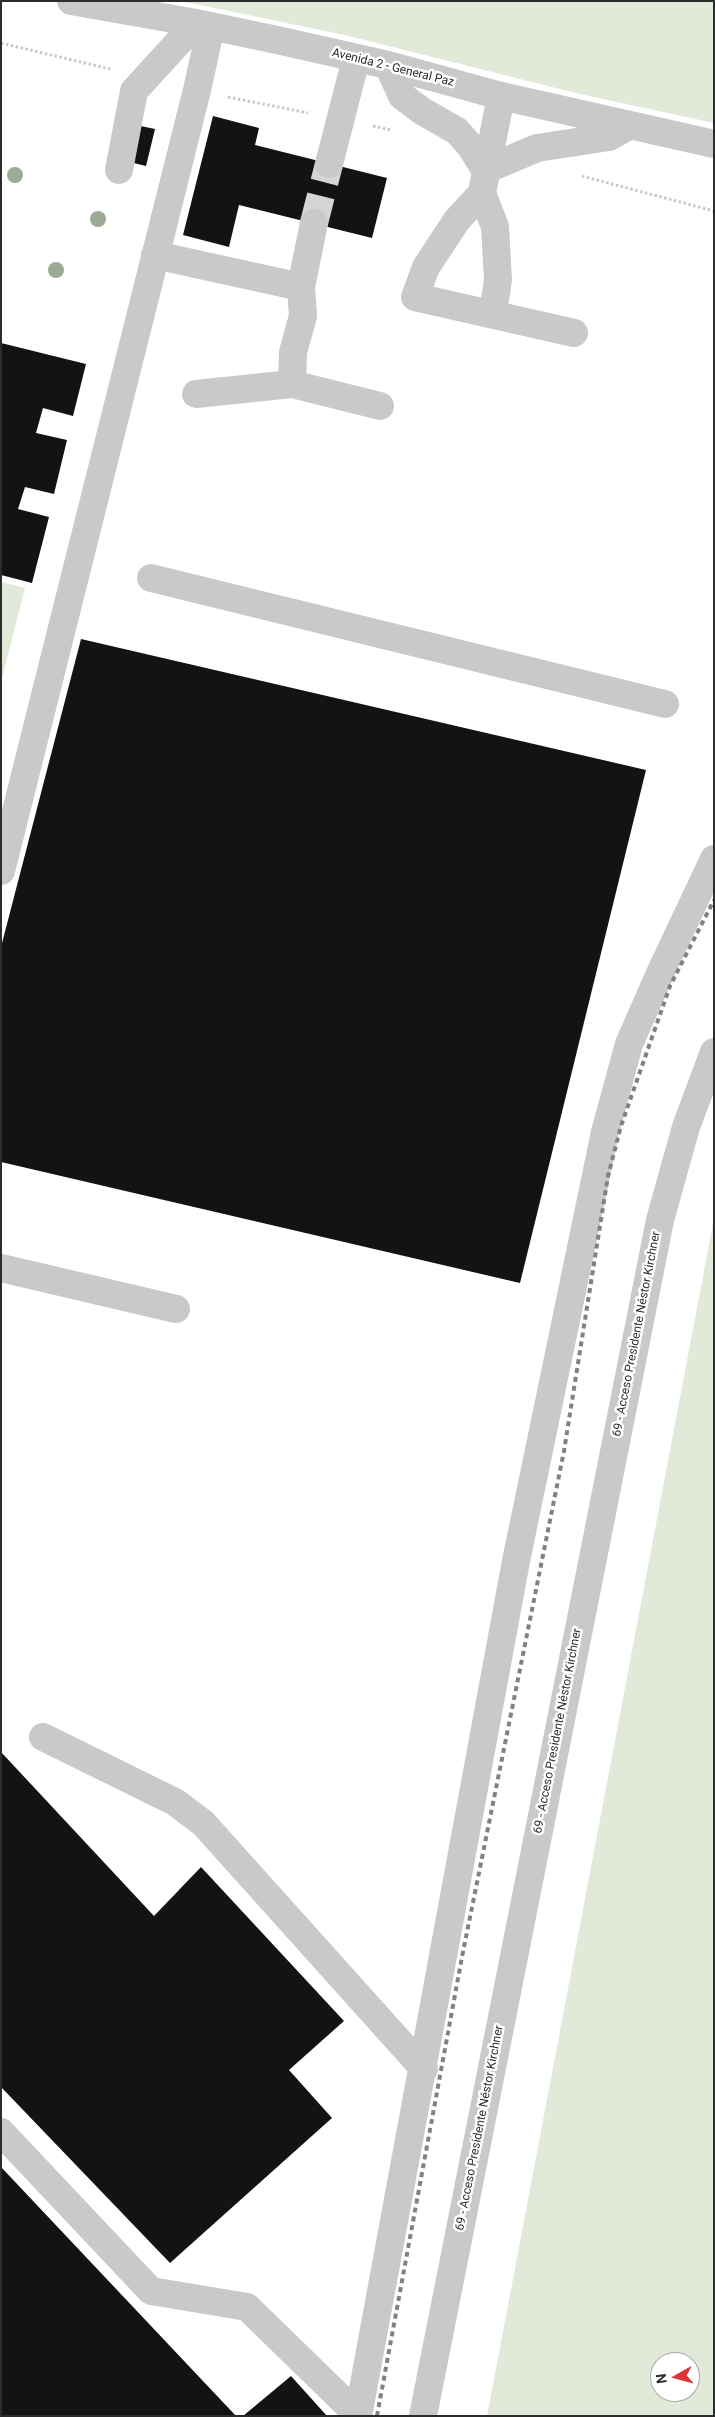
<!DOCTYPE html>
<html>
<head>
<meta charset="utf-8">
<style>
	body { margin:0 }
	#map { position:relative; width:715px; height:2417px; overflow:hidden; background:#fff; font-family:Roboto,sans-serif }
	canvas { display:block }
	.frame { position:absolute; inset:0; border:2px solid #2c2c2c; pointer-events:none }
	.north { position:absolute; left:650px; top:2352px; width:50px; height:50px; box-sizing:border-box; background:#fff; border:1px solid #ababab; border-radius:50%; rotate:263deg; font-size:14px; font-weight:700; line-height:20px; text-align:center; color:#2c2c2c }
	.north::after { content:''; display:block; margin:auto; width:18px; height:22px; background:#dd343a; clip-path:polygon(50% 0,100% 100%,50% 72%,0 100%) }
</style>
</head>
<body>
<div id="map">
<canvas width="715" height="2417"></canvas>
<div class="frame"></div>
<div class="north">N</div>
</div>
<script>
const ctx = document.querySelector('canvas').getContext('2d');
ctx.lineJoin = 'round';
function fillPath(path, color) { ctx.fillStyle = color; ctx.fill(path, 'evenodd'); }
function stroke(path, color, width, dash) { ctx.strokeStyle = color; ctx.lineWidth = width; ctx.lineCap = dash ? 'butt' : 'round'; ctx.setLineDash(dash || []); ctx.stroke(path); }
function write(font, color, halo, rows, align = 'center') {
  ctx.font = font + ' Roboto,sans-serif'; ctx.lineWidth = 5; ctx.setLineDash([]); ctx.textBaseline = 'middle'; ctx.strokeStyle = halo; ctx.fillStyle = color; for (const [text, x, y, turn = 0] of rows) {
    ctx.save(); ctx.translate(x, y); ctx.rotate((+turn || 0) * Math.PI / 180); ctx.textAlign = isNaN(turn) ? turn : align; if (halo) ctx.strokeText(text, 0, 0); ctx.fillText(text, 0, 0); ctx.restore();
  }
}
const green = new Path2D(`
	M 180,1 L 714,1 L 714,123 L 580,94 L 345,35 Z
	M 1,582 L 25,588 L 1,682 Z
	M 714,1218 L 714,2416 L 487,2416 ZM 660,2362 L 690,2362 L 690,2392 L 660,2392 Z`);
const building = new Path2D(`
	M 213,116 L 259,128 L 255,145 L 387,178 L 372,238 L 239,205 L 229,247 L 183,235 Z
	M 126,123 L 155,129 L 146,166 L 117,159 Z
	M 1,343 L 86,364 L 73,416 L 43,408 L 36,433 L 67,440 L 54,494 L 25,487 L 18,509 L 49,517 L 32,583 L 1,575 Z
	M 81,639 L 646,770 L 520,1283 L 1,1162 L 1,947 Z
	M 1,1752 L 154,1916 L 201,1867 L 344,2021 L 289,2070 L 332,2118 L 170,2263 L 1,2087 Z
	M 1,2167 L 236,2416 L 1,2416 Z
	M 291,2376 L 327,2416 L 243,2416 Z`);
const minorTunnel = new Path2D(`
	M 314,223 L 329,164`);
const path = new Path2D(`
	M 1,43 L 110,69
	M 228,97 L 308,113
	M 373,126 L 391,130
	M 582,176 L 714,211`);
const minor = new Path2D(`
	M 71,1 L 196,23 L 277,40 L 388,65 L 501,96 L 714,144
	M 388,65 L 402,96 L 422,111 L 457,131 L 471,147 L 485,170
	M 329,164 L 356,59
	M 119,170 L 134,91 L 196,23
	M 485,170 L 537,148 L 609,137 L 629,126
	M 482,193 L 457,220 L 426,267 L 415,297 L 574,333
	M 155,255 L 301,287 L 314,223
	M 493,313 L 498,280 L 495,227 L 482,193 L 501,96
	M 292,384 L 293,352 L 303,316 L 301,287
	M 196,394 L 292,384 L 380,406
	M 151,578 L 665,704
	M 1,871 L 197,90 L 211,26
	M 1,1268 L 176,1309
	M 43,1737 L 175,1802 L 203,1823 L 424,2069
	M 1,2132 L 151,2291 L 247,2307 L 358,2415
	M 358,2416 L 516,1561 L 605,1132 L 629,1044 L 662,969 L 714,859
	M 423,2416 L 660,1220 L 686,1127 L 714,1052`);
const rail = new Path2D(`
	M 377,2416 L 462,1957 L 564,1451 L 608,1176 L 621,1126 L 670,986 L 714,900`);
const trees = [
	[15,175],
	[98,219],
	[56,270]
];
const streetNames = [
	["Avenida 2 - General Paz",393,68,14],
	["69 - Acceso Presidente Néstor Kirchner",637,1334,-79],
	["69 - Acceso Presidente Néstor Kirchner",558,1731,-79],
	["69 - Acceso Presidente Néstor Kirchner",480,2128,-79]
];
fillPath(green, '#e1e9d9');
fillPath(building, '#131313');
stroke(minorTunnel, '#d5d5d5', 28, [28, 14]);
stroke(path, '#c9c9c9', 3, [2.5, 2.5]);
stroke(minor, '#c9c9c9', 28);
stroke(rail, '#818181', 4, [5, 4]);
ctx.fillStyle = '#9daa94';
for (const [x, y] of trees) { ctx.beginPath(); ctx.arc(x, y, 8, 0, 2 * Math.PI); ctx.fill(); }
write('12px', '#2c2c2c', '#fff', streetNames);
</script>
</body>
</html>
